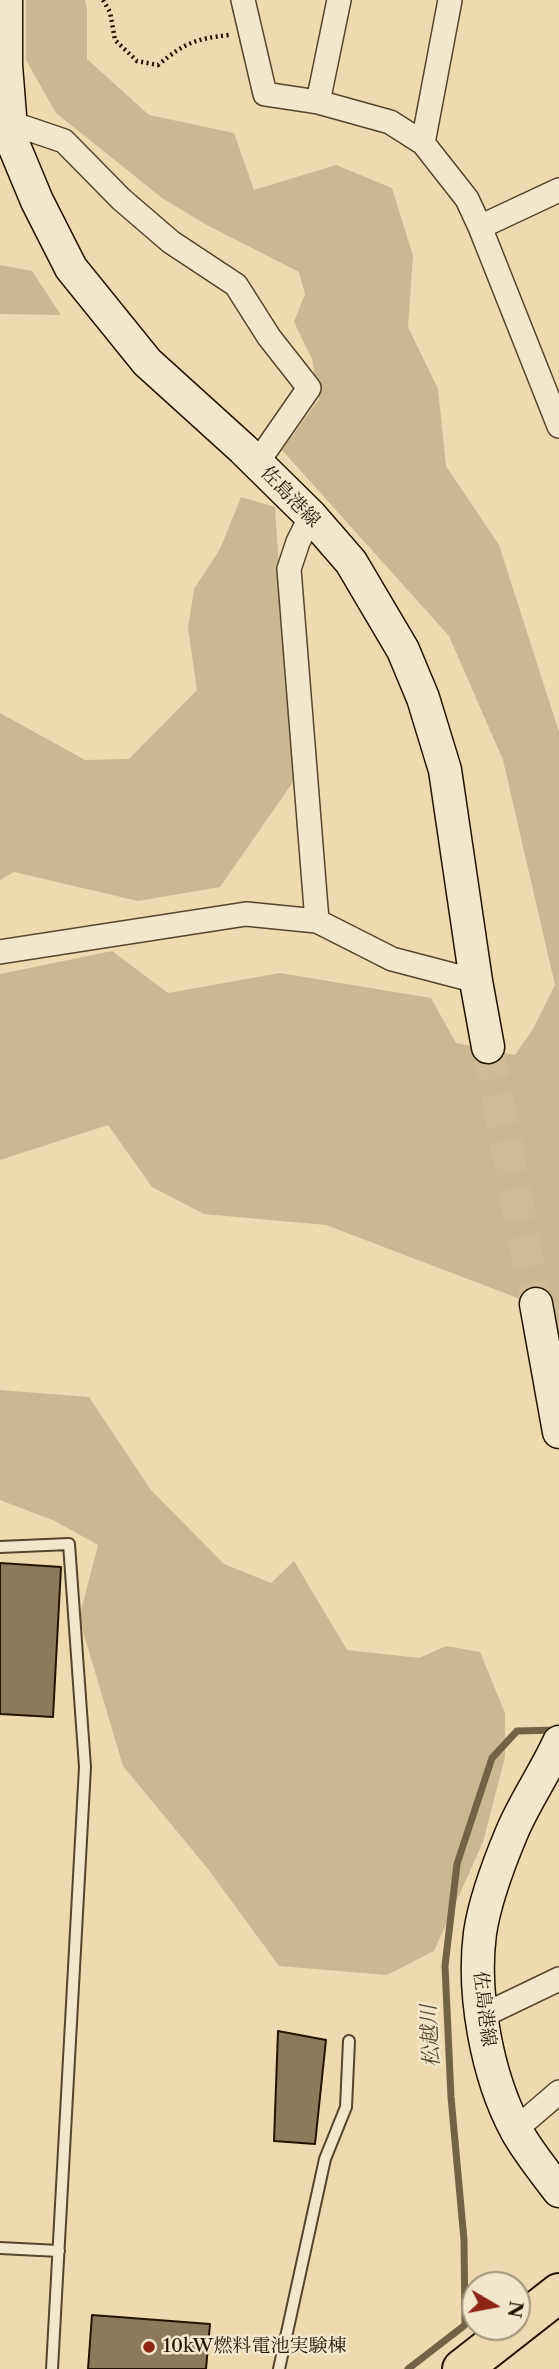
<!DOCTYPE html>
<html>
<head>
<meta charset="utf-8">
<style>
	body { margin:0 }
	#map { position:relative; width:559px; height:2369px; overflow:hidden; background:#eed9b1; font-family:"Libre Caslon Text",serif }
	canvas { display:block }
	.north { position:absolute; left:461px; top:2271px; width:70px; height:70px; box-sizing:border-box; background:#f4e6cc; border:2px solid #a1927a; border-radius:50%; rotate:100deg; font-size:19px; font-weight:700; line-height:28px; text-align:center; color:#241300 }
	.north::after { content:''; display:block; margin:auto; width:24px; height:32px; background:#8f2418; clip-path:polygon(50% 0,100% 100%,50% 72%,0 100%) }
</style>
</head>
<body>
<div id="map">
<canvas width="559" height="2369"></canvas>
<div class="north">N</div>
</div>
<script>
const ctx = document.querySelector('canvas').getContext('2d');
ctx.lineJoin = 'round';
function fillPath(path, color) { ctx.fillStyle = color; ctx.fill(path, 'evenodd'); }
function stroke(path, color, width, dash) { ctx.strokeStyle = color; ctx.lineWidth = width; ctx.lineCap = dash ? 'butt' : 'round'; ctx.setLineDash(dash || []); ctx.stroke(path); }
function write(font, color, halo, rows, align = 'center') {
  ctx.font = font + ' "Libre Caslon Text","Noto Serif JP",serif'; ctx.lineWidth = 5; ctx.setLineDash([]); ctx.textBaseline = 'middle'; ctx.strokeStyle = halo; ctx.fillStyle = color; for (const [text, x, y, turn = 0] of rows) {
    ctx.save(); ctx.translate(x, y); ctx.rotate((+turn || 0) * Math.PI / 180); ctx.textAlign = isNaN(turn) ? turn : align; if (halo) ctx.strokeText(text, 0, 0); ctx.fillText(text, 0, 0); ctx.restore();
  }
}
const green = new Path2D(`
	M 26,0 L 85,0 L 87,10 L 87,59 L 149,115 L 234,133 L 254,190 L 336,165 L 392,188 L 413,256 L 408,327 L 438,389 L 446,466 L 499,545 L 559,732 L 559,1338 L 540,1313 L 515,1297 L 326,1225 L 204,1214 L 152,1187 L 108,1125 L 0,1160 L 0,974 L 112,951 L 168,993 L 280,973 L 431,998 L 456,1043 L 515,1055 L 533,1029 L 555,985 L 503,760 L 449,636 L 282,450 L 319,399 L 312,359 L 294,322 L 305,294 L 299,272 L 205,224 L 162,198 L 56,113 L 26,60 Z
	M 0,265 L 32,271 L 61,315 L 0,314 Z
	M 241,497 L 275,507 L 293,782 L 220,887 L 138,901 L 14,872 L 0,880 L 0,713 L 85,760 L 129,759 L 197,690 L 188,628 L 194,589 L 220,549 Z
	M 0,1390 L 89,1397 L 151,1490 L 224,1564 L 271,1583 L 294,1561 L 347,1650 L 419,1658 L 446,1646 L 480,1652 L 505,1713 L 505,1757 L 483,1842 L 434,1951 L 387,1975 L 279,1966 L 208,1869 L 123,1766 L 79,1618 L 98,1545 L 55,1521 L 0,1500 Z`);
const stream = new Path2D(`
	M 408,2369 L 465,2325 L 464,2240 L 451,2097 L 445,1966 L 457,1864 L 492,1758 L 517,1731 L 558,1730`);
const building = new Path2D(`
	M 0,1563 L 61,1567 L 53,1717 L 0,1714 Z
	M 278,2031 L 326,2040 L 315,2144 L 274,2141 Z
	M 92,2315 L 210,2324 L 206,2369 L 88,2369 Z`);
const secondaryTunnel = new Path2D(`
	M 488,1047 L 536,1304`);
const path = new Path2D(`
	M 103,0 L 110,12 L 115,40 L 137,61 L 158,65 C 185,43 194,39 229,35`);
const lane = new Path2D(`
	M 0,1547 L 69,1544 L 85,1767 L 52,2369
	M 0,2248 L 59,2251
	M 279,2369 L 325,2159 L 346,2107 L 349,2041`);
const street = new Path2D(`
	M 243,0 L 265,94 L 318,102 L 390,122 L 423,143 L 467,199 L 480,227 L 559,426
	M 318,102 L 339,0
	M 11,123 L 64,141 L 121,199 L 171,242 L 236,285 L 269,337 L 309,388 L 257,463
	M 423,143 L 450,0
	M 480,227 L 559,190
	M 311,516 L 298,542 L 289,569 L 317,921
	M 0,952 L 246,914 L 317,921 L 392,959 L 476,981
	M 482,2016 L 559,1979
	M 516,2129 L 559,2092`);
const secondary = new Path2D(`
	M 6,0 L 6,65 L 12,141 L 37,201 L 71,268 L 147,362 L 243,449 L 311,516 L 351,562 L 403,650 L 423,698 L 445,770 L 476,981 L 488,1047
	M 536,1304 L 559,1432
	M 559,1742 C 545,1773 525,1801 512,1832 C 499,1863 485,1899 480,1933 C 472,1994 487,2076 516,2130 C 528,2152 544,2171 559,2191`);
const highway = new Path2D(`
	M 462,2369 L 559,2293`);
const markers = [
	[149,2347,7,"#8f2418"]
];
const streetNames = [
	["佐島港線",290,497,46],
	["佐島港線",484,2009,83]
];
const poiNames = [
	["10kW燃料電池実験棟",163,2347]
];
const waterNames = [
	["松越川",431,2036,-93]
];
fillPath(green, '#ccb793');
stroke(stream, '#746246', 7);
fillPath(building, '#8d7a5c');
stroke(building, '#241300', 2);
stroke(secondaryTunnel, '#d0bb96', 32, [32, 16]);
stroke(lane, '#56442c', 14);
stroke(street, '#56442c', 26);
stroke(secondary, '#241300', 35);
stroke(highway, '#241300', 42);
stroke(path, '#241300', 4.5, [2, 3.5]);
stroke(lane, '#f4e6cc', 10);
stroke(street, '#f4e6cc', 23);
stroke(secondary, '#f4e6cc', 32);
stroke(highway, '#eed9b1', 38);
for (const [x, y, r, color] of markers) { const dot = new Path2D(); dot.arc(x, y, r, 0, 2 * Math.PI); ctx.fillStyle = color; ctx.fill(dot); stroke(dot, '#f4e6cc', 2.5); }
write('19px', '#241300', '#f4e6cc', streetNames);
write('19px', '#241300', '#f4e6cc', poiNames, 'left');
write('italic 21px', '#59472f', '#f4e6cc', waterNames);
</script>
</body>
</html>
